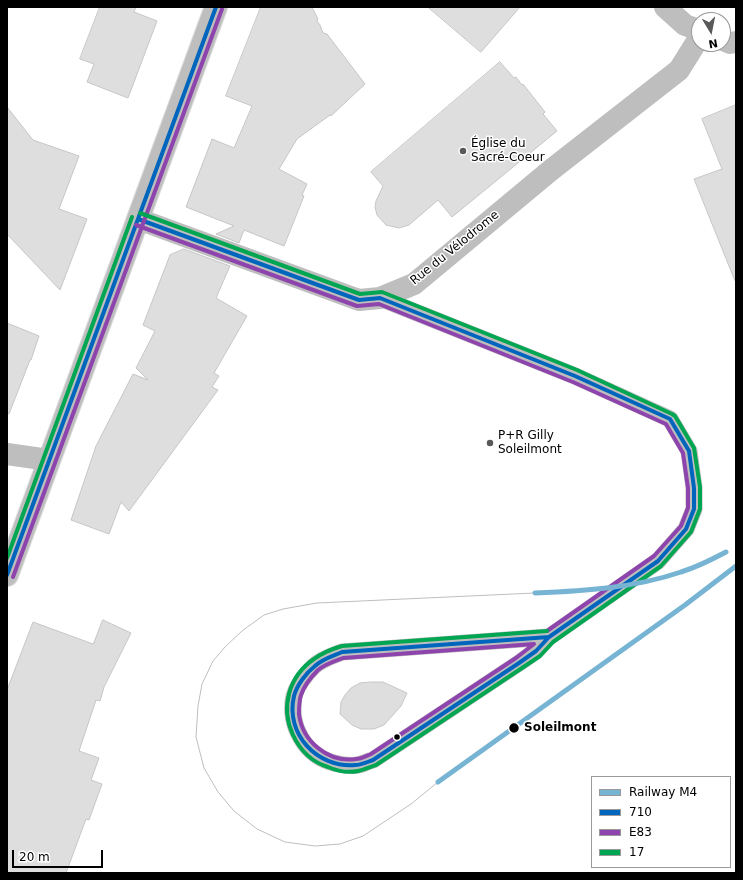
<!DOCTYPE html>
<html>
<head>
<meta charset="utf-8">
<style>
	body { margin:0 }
	#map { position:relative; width:743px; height:880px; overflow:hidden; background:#fff; font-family:"DejaVu Sans",sans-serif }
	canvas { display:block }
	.frame { position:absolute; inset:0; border:8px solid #000; pointer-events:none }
	.legend { position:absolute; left:591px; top:776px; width:140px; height:92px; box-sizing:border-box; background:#fff; border:1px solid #999; margin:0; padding:5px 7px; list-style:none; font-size:12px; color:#000 }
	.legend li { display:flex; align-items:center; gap:8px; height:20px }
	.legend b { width:20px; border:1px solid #999 }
	.north { position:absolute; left:691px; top:12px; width:40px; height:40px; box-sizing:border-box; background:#fff; border:1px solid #999; border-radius:50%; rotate:170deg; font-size:11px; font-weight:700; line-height:16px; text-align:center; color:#000 }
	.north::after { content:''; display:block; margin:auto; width:14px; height:18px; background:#595959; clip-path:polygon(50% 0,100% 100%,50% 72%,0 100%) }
	.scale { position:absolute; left:12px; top:850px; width:91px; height:18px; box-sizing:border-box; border:2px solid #000; border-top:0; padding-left:5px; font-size:12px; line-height:14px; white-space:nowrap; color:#000; -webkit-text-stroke:3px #fff; paint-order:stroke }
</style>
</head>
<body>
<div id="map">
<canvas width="743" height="880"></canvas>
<div class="frame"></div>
<ul class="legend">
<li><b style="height:5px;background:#77b4d4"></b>Railway M4</li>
<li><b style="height:5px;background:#0065bd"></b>710</li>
<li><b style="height:5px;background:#8e44ad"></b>E83</li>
<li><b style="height:5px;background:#00a651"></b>17</li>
</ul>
<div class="north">N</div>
<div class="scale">20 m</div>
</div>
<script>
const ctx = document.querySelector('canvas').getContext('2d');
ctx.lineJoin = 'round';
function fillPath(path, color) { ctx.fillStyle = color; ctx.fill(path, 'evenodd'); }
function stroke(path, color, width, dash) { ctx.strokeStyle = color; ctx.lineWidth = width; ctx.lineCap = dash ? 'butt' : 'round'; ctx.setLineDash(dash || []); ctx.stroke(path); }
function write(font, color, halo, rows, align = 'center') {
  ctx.font = font + ' "DejaVu Sans",sans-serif'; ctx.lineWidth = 3; ctx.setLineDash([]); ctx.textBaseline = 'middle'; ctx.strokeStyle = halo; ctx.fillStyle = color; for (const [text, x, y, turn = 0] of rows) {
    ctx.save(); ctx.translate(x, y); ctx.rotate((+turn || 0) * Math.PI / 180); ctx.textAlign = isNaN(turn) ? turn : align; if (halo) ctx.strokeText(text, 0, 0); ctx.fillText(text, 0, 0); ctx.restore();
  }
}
const building = new Path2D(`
	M 100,7 L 136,7 L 134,12 L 157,21 L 128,98 L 87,82 L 94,64 L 80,59 Z
	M 261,7 L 312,7 L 318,19 L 317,21 L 320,25 L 323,33 L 327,34 L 365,84 L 331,116 L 330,115 L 297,139 L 279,169 L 307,184 L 302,195 L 304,196 L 284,246 L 244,230 L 239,243 L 216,234 L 234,226 L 186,207 L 212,139 L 234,148 L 252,106 L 226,96 Z
	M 428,7 L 520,7 L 481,52 Z
	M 500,62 L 514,78 L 516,77 L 522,85 L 523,84 L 545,112 L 543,114 L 557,131 L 452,217 L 438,200 L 409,225 L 399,228 L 386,225 L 377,215 L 375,207 L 376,201 L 383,186 L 371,172 Z
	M 736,105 L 736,281 L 735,281 L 694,179 L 722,169 L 702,119 Z
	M 7,107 L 33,140 L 79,156 L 59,209 L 87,219 L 60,290 L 7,234 Z
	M 184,249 L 230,266 L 216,298 L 247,316 L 214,373 L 219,376 L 212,387 L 218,390 L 129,511 L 121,502 L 109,534 L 71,520 L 96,446 L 133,374 L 148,380 L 136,368 L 155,331 L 143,325 L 170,255 Z
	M 7,323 L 39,336 L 31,360 L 30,360 L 9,414 L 7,413 Z
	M 103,620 L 131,633 L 104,687 L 100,701 L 96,700 L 79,751 L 99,758 L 91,780 L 102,784 L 89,820 L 86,819 L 66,873 L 7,873 L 7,690 L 33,622 L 93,644 Z
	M 372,682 L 383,682 L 407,693 L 401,706 L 384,725 L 374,729 L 361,729 L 352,725 L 340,714 L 341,702 L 345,695 L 351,688 L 360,683 Z`);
const service = new Path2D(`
	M 380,298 L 575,376 L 670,419 L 689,451 L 694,488 L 694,509 L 686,529 L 658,561 L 549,637 L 536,651 L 519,663 L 373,760 C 368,761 363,764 358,765 C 351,766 342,765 334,763 C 305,756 288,725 294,696 C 297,685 306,674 314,666 C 322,659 332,656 342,652 L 549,637`);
const minor = new Path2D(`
	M 665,7 L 685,25 L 699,30
	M 723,40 L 730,43 L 736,42
	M 138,219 L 359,300 L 380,298 L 414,284 L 551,170 L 679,70 L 699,38
	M 7,454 L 49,460`);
const primary = new Path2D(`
	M 7,575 L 216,7`);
const tram = new Path2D(`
	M 438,782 L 411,804 L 363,836 L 340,844 L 315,846 L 285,842 L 257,829 L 234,811 L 218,792 L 204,768 L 196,737 L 198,706 L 202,684 L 213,661 L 225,647 L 242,631 L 264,615 L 283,609 L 317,603 L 535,593`);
const bus1 = new Path2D(`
	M 138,219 L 359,300 L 380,298 L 575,376 L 670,419 L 689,451 L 694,488 L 694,509 L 686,529 L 658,561 L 549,637
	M 7,575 L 216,7
	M 549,637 L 536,651 L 519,663 L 373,760 C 367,762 362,765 355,765 C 317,768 285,734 294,696 C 297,685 306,673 315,666 C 322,659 333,656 342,652 Z`);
const bus2 = new Path2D(`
	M 136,225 L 357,306 L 379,304 L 573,382 L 666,424 L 683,453 L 688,488 L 688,508 L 681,526 L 654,556 L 547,631
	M 13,577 L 222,9
	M 534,644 L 516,658 L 371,754 C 366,756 361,759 356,759 C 328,763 302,741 299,714 C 299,708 299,701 301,695 C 304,686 311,677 318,670 C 325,664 335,661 343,658 Z`);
const bus3 = new Path2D(`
	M 140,213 L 360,294 L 382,292 L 577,370 L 672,414 L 675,416 L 694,448 L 700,487 L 700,509 L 691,532 L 661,566 L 553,642 L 540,656 L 522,668 L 376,765 C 370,767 364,770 358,771 C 348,773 337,771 328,767 C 312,762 300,750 293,735 C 280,707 289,676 314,659 C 322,653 332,649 342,646 L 547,631
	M 7,558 L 132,217`);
const rail1 = new Path2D(`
	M 535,593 C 584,591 634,588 681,572 C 697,567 711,560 726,552
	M 438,782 L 685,605 L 736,566`);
const markers = [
	[463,151,4,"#595959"],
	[490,443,4,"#595959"],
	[514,728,5.5,"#000"],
	[397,737,3.5,"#000"]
];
const poiNames = [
	["Église du",471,144],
	["Sacré-Coeur",471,158],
	["P+R Gilly",498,436],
	["Soleilmont",498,450]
];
const streetNames = [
	["Rue du Vélodrome",455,248,-39]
];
const stopNames = [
	["Soleilmont",524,728]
];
fillPath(building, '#dedede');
stroke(building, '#c6c6c6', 1);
stroke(primary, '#dbdbdb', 24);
stroke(service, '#bebebe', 17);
stroke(minor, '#bebebe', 22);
stroke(primary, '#bebebe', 22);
stroke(tram, '#bebebe', 1);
stroke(bus1, '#0065bd', 4);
stroke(bus2, '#8e44ad', 4);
stroke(bus3, '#00a651', 4);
stroke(rail1, '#77b4d4', 5);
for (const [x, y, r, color] of markers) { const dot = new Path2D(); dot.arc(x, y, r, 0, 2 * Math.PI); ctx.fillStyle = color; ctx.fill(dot); stroke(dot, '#fff', 1.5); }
write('12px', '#000', '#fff', poiNames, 'left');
write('12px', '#000', '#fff', streetNames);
write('bold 12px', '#000', '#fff', stopNames, 'left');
</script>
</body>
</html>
